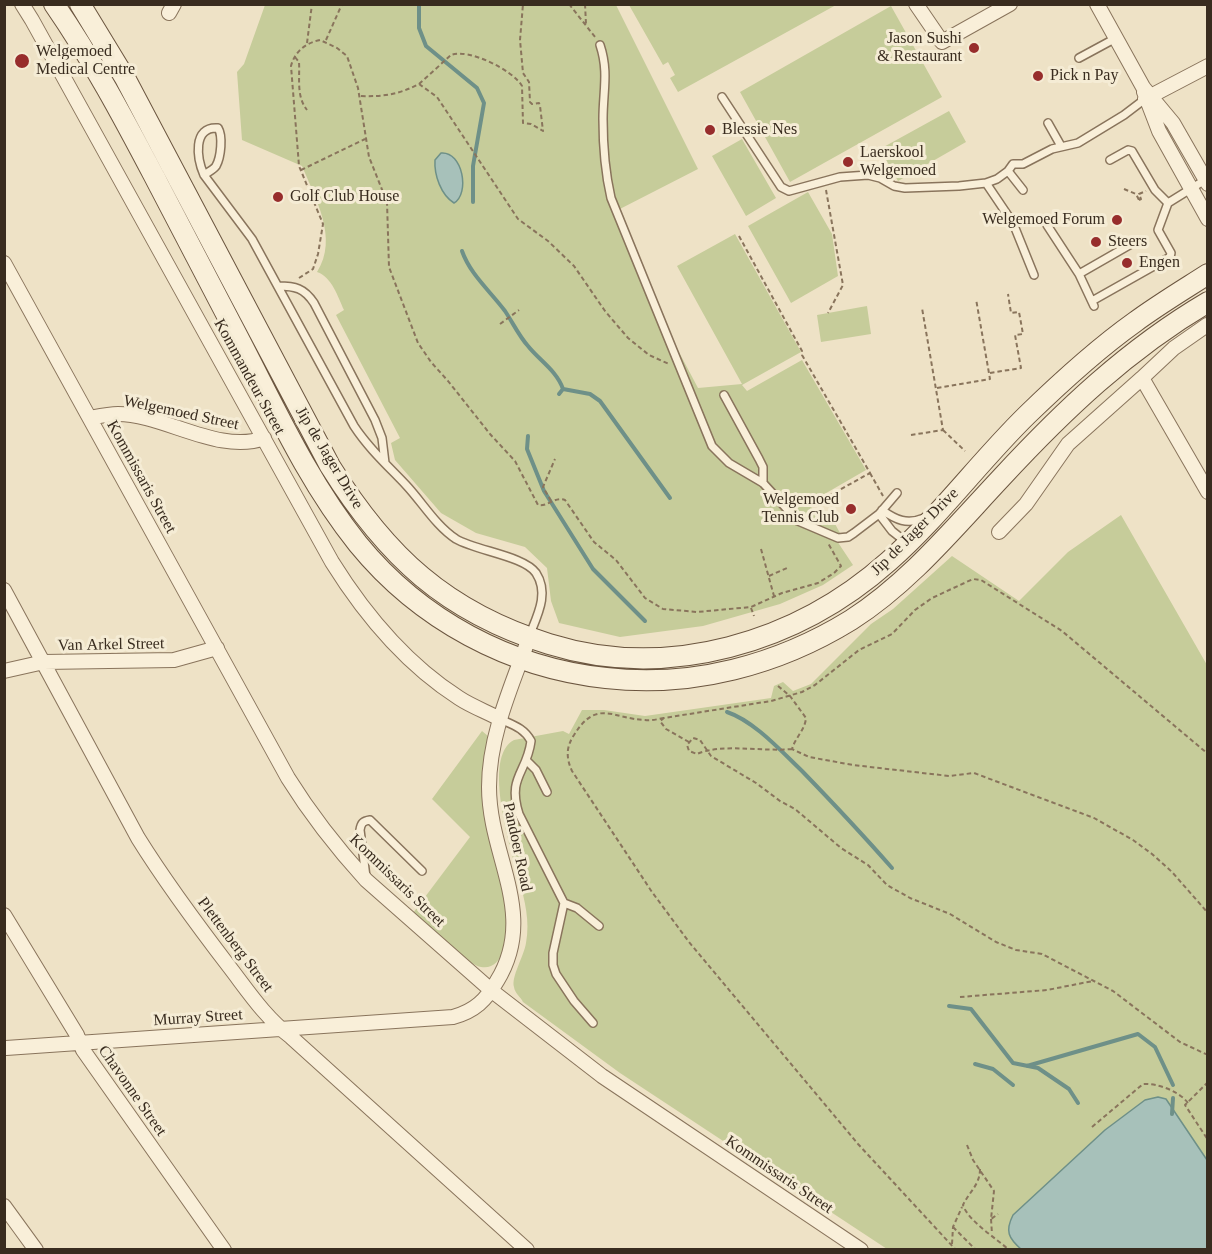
<!DOCTYPE html>
<html>
<head>
<meta charset="utf-8">
<style>
	body { margin:0 }
	#map { position:relative; width:1212px; height:1254px; overflow:hidden; background:#eee2c6; font-family:Georgia,serif }
	canvas { display:block }
	.frame { position:absolute; inset:0; border:6px solid #392c1f; pointer-events:none }
</style>
</head>
<body>
<div id="map">
<canvas width="1212" height="1254"></canvas>
<div class="frame"></div>
</div>
<script>
const ctx = document.querySelector('canvas').getContext('2d');
ctx.lineJoin = 'round';
function fillPath(path, color) { ctx.fillStyle = color; ctx.fill(path, 'evenodd'); }
function stroke(path, color, width, dash) { ctx.strokeStyle = color; ctx.lineWidth = width; ctx.lineCap = dash ? 'butt' : 'round'; ctx.setLineDash(dash || []); ctx.stroke(path); }
function write(font, color, halo, rows, align = 'center') {
  ctx.font = font + ' Georgia,serif'; ctx.lineWidth = 6; ctx.setLineDash([]); ctx.textBaseline = 'middle'; ctx.strokeStyle = halo; ctx.fillStyle = color; for (const [text, x, y, turn = 0] of rows) {
    ctx.save(); ctx.translate(x, y); ctx.rotate((+turn || 0) * Math.PI / 180); ctx.textAlign = isNaN(turn) ? turn : align; if (halo) ctx.strokeText(text, 0, 0); ctx.fillText(text, 0, 0); ctx.restore();
  }
}
const green = new Path2D(`
	M 265,5 L 616,5 L 698,169 L 614,212 L 645,288 L 698,388 L 742,384 L 677,266 L 735,234 L 801,352 L 742,385 L 747,391 L 802,360 L 866,470 L 809,503 L 815,514 L 822,516 L 829,513 L 840,533 L 837,541 L 853,565 L 823,585 L 780,604 L 703,626 L 620,637 L 559,623 L 551,601 L 547,568 L 525,547 L 476,533 L 441,513 L 395,460 L 391,443 L 400,438 L 336,315 L 344,310 C 338,297 332,277 317,272 C 339,238 315,198 302,166 L 242,140 L 237,72 L 244,64 Z
	M 629,5 L 836,5 L 678,92 L 670,78 L 675,75 L 668,62 L 663,65 Z
	M 891,6 L 942,97 L 790,182 L 740,92 Z
	M 949,111 L 966,142 L 898,181 L 880,149 Z
	M 742,139 L 776,198 L 746,216 L 712,156 Z
	M 808,192 L 832,234 L 838,276 L 791,303 L 748,226 Z
	M 867,306 L 871,334 L 821,342 L 817,315 Z
	M 1121,515 L 1207,665 L 1207,1249 L 887,1249 L 620,1073 L 523,1002 C 521,997 515,994 514,987 C 511,977 524,956 526,943 C 530,921 525,901 519,880 C 512,852 481,757 514,740 L 563,731 L 569,734 L 582,710 L 604,710 L 645,716 L 771,698 L 774,686 L 783,682 L 793,691 L 811,684 L 871,624 L 893,609 L 952,556 L 1019,601 L 1068,552 Z
	M 482,731 L 488,736 C 484,759 481,782 483,805 C 487,844 507,885 508,922 C 508,939 503,971 481,967 C 467,965 426,925 413,913 L 470,837 L 432,799 Z`);
const water = new Path2D(`
	M 441,153 C 463,151 470,194 454,203 C 441,195 434,175 435,160 Z
	M 1158,1097 L 1166,1099 L 1207,1160 L 1207,1249 L 1022,1250 C 1008,1238 1005,1231 1013,1215 L 1105,1130 L 1145,1100 Z`);
const stream = new Path2D(`
	M 419,4 L 419,28 L 426,46 L 477,88 L 484,103 L 473,166 L 473,202
	M 462,251 C 470,274 490,291 505,311 C 513,323 519,336 528,346 C 539,360 557,371 563,389 L 559,394
	M 563,389 L 590,394 L 600,401 L 670,498
	M 528,436 L 527,449 L 544,491 L 593,569 L 645,621
	M 727,712 C 754,721 781,751 802,771 C 833,803 863,835 892,868
	M 949,1006 L 971,1009 L 1013,1063 L 1038,1068 L 1069,1089 L 1078,1103
	M 975,1064 L 993,1069 L 1013,1085
	M 1027,1066 L 1138,1034 L 1155,1047 L 1173,1085
	M 1172,1114 L 1173,1098`);
const path = new Path2D(`
	M 569,4 L 595,37
	M 585,4 L 586,24
	M 326,40 L 342,4
	M 307,43 L 312,4
	M 295,57 L 299,62 C 300,78 296,96 307,110
	M 419,84 L 451,55 C 468,48 513,70 522,86 L 523,123 L 531,124 L 543,131 L 540,106 L 539,103 L 532,104 L 530,102 L 529,82 L 523,73 L 520,40 L 523,4
	M 361,96 C 383,97 400,94 419,84 L 437,97 L 518,219 L 548,241 L 574,266 L 605,311 L 628,338 L 649,355 L 669,364
	M 301,170 L 365,139
	M 1124,189 L 1136,194 L 1139,200
	M 826,190 L 843,285 L 828,313
	M 1139,200 L 1141,199 L 1139,194 L 1146,191
	M 739,236 L 802,351 L 802,355 L 870,473 L 814,504
	M 299,278 L 313,269 L 318,254 L 323,224 L 299,166 L 291,66 C 295,51 306,43 320,40 L 337,48 L 347,56 L 358,88 L 369,157 L 387,202 L 389,267 L 418,343 L 431,362 L 448,381 L 490,434 L 515,461 L 538,505 C 548,507 555,496 565,500 L 594,542 L 616,560 L 645,598 L 663,609 L 697,612 L 751,607 L 782,593 L 818,583 L 834,573 L 841,566 L 828,543
	M 500,324 L 519,310
	M 990,373 L 1021,368 L 1015,335 L 1023,334 L 1019,312 L 1011,313 L 1008,294
	M 937,388 L 990,379 L 976,299
	M 943,430 L 965,451
	M 911,435 L 943,430 L 922,308
	M 870,473 L 883,496
	M 551,501 L 543,487 L 555,459
	M 761,549 L 774,596
	M 769,576 L 787,568
	M 751,608 L 754,616
	M 778,686 L 790,696 L 806,718 C 805,730 795,738 792,749 L 809,757 L 853,765 L 949,776 L 974,773 L 1094,818 L 1133,840 L 1152,854 L 1172,872 L 1208,913
	M 664,718 C 658,719 651,721 645,720 C 613,719 597,698 574,735 C 566,747 566,758 572,771 L 652,892 L 689,942 L 858,1144 L 956,1250
	M 689,742 L 666,729 L 660,721 L 664,718 L 771,701 L 802,692 L 815,685 L 859,650 L 892,634 L 915,610 L 932,598 L 973,579 L 981,580 L 1062,631 L 1208,754
	M 792,749 C 764,752 721,743 697,754 L 689,751 L 687,745 L 693,738 L 700,740 L 711,756 L 756,783 L 780,801 L 795,809 L 841,848 L 868,865 L 887,885 L 910,898 L 950,914 L 996,942 L 1016,950 L 1042,954 L 1113,991 L 1180,1042 L 1208,1055
	M 960,997 L 1047,990 L 1093,981
	M 1208,1082 L 1185,1105 L 1208,1140
	M 1092,1127 L 1143,1084 C 1157,1083 1179,1091 1188,1103
	M 967,1145 L 973,1160 L 994,1191 L 991,1219 L 998,1214
	M 980,1169 C 980,1185 969,1192 963,1205 C 968,1221 996,1238 1009,1250
	M 991,1219 L 992,1234
	M 953,1227 L 976,1250
	M 952,1244 L 953,1227 L 962,1207`);
const service = new Path2D(`
	M 600,45 C 609,72 603,91 603,119 C 603,145 605,172 611,198 L 712,446 L 729,463 L 763,483 L 798,521 L 838,538 L 848,537 L 854,533 L 879,514 L 897,493
	M 1079,58 L 1116,38
	M 722,97 L 781,187 L 789,191 L 840,177 L 868,175 L 880,178 L 894,186 L 905,188 L 959,186 L 986,183 L 997,179 L 1008,171 L 1013,164 L 1023,164 L 1052,149 L 1078,143 L 1124,115 L 1145,99
	M 1048,123 L 1061,146
	M 1110,160 L 1128,150 L 1132,151 L 1155,190 L 1168,203
	M 1008,171 L 1023,190
	M 204,175 C 208,172 213,170 216,166 C 221,157 223,136 218,128 C 192,126 197,159 204,175 L 252,239 L 354,426 C 369,449 388,466 406,485 C 422,502 436,526 456,539 C 477,551 524,556 536,573 C 549,593 538,614 530,634
	M 986,183 L 1013,223 L 1034,275
	M 1047,225 L 1079,274
	M 278,286 C 295,286 304,288 314,303 L 375,420 L 382,438 L 385,463
	M 1092,301 L 1170,257 L 1171,253 L 1158,230 L 1168,203 L 1205,180
	M 1094,306 L 1079,274 L 1133,243
	M 724,395 L 759,459 L 763,467 L 763,483
	M 882,510 C 896,520 907,525 924,518
	M 879,514 L 892,531 L 906,542
	M 500,719 C 513,725 524,728 531,741 C 527,773 507,777 519,814 L 564,903 L 553,953 L 553,965 L 556,974 L 574,1001 L 593,1023
	M 526,760 L 536,770 L 547,792
	M 366,877 L 360,830 C 361,823 363,821 370,820 L 422,871
	M 564,903 L 577,908 L 599,926`);
const minor = new Path2D(`
	M 22,4 L 32,20 L 332,562 C 365,615 406,664 459,698 C 471,706 487,712 500,719
	M 916,4 L 942,42 L 1010,4
	M 1097,4 L 1143,87 L 1173,123 L 1208,184
	M 169,13 L 174,4
	M 1144,92 L 1159,131 L 1208,219
	M 1145,99 L 1208,66
	M 4,263 L 288,778 C 311,815 337,848 366,880 L 492,991 L 602,1076 L 861,1250
	M 1142,378 L 1174,348 L 1207,325
	M 90,418 C 100,416 109,414 118,414 C 163,414 220,455 264,438
	M 999,532 L 1026,504 L 1068,444 L 1142,378 L 1208,492
	M 4,590 L 138,838 C 166,883 198,926 231,969 C 250,994 266,1018 291,1037 L 527,1250
	M 4,671 L 44,662 L 174,660 L 217,648
	M 4,915 L 77,1035 L 83,1050 L 224,1250
	M 6,1048 L 453,1017 C 475,1011 486,1000 497,981 C 538,914 489,857 489,787 C 489,735 512,685 529,638
	M 4,1206 L 36,1250`);
const secondary = new Path2D(`
	M 54,4 C 92,59 123,117 154,176 C 182,230 210,283 238,337 C 275,408 308,482 358,544 C 420,620 510,668 606,678 C 692,688 778,665 851,620 C 909,583 954,528 1001,478 C 1063,411 1128,349 1208,302
	M 80,4 L 125,78 L 330,466 C 386,556 446,612 549,644 C 668,681 797,643 889,561 C 939,517 979,462 1027,415 C 1061,382 1097,349 1135,322 C 1158,305 1183,290 1208,274`);
const markers = [
	[974,48,6,"#972d2c"],
	[22,61,8,"#972d2c"],
	[1038,76,6,"#972d2c"],
	[710,130,6,"#972d2c"],
	[848,162,6,"#972d2c"],
	[278,197,6,"#972d2c"],
	[1117,220,6,"#972d2c"],
	[1096,242,6,"#972d2c"],
	[1127,263,6,"#972d2c"],
	[851,509,6,"#972d2c"]
];
const poiNames = [
	["Jason Sushi",962,39,"right"],
	["& Restaurant",962,57,"right"],
	["Welgemoed",36,52],
	["Medical Centre",36,70],
	["Pick n Pay",1050,76],
	["Blessie Nes",722,130],
	["Laerskool",860,153],
	["Welgemoed",860,171],
	["Golf Club House",290,197],
	["Welgemoed Forum",1105,220,"right"],
	["Steers",1108,242],
	["Engen",1139,263],
	["Welgemoed",839,500,"right"],
	["Tennis Club",839,518,"right"]
];
const streetNames = [
	["Kommandeur Street",249,377,61],
	["Welgemoed Street",181,413,12],
	["Jip de Jager Drive",329,458,59],
	["Kommissaris Street",141,477,61],
	["Jip de Jager Drive",915,532,-45],
	["Van Arkel Street",111,645,-1],
	["Pandoer Road",517,847,78],
	["Kommissaris Street",397,881,44],
	["Plettenberg Street",235,945,53],
	["Murray Street",198,1018,-4],
	["Chavonne Street",132,1091,55],
	["Kommissaris Street",779,1175,34]
];
fillPath(green, '#c6cc9a');
fillPath(water, '#a7c1ba');
stroke(water, '#6e9088', 1.5);
stroke(stream, '#6e9088', 4);
stroke(service, '#89745c', 10);
stroke(minor, '#89745c', 16);
stroke(secondary, '#6b553f', 22);
stroke(path, '#89745c', 2, [4.5, 3]);
stroke(service, '#f9efd9', 7);
stroke(minor, '#f9efd9', 14);
stroke(secondary, '#f9efd9', 20);
for (const [x, y, r, color] of markers) { const dot = new Path2D(); dot.arc(x, y, r, 0, 2 * Math.PI); ctx.fillStyle = color; ctx.fill(dot); stroke(dot, '#f5ecd5', 2); }
write('16px', '#392c1f', '#f5ecd5', poiNames, 'left');
write('16px', '#392c1f', '#f5ecd5', streetNames);
</script>
</body>
</html>
